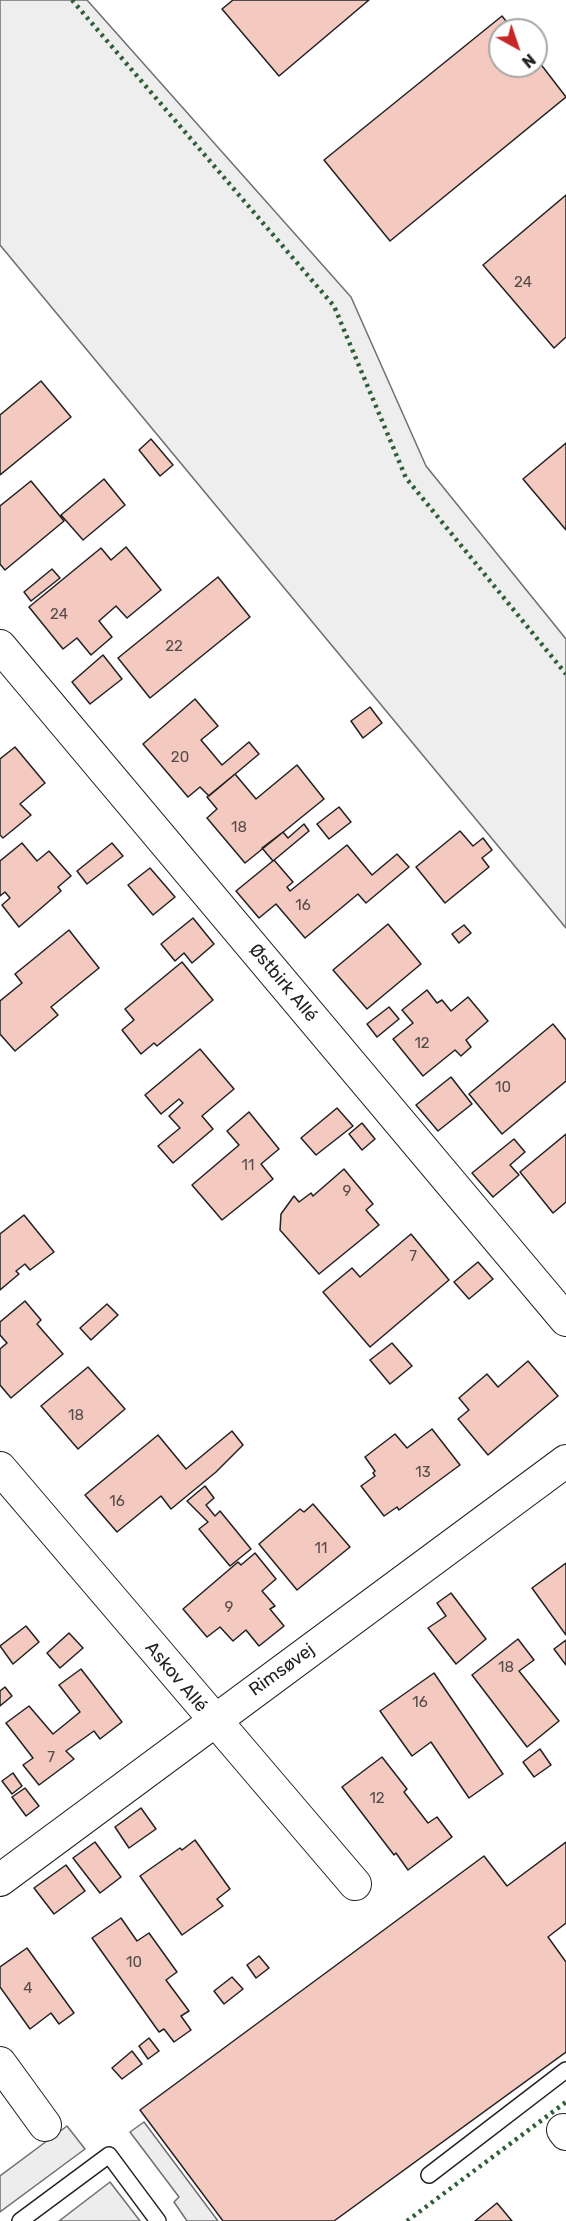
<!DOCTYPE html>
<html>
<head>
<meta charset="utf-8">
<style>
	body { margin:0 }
	#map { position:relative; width:566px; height:2221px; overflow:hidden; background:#fff; font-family:Rubik,sans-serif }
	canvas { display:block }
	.north { position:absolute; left:488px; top:18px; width:60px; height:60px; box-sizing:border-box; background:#fff; border:2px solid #a7a7a7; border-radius:50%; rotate:140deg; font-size:16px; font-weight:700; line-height:24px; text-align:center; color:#222 }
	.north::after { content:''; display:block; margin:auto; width:21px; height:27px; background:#c62828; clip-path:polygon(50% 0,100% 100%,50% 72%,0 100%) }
</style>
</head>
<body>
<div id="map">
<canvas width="566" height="2221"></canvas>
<div class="north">N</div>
</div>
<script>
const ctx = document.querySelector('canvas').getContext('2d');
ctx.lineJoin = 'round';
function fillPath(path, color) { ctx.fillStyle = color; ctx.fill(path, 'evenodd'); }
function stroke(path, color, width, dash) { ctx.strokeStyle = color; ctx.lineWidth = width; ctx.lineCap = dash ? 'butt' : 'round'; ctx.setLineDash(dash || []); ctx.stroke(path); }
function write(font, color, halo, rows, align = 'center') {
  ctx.font = font + ' Rubik,sans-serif'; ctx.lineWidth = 4.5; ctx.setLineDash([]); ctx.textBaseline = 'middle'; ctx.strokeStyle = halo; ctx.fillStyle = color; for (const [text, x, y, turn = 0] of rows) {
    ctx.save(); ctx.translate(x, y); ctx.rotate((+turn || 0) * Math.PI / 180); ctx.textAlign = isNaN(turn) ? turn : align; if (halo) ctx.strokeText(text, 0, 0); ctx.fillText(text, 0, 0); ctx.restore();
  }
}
const green = new Path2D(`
	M 0,0 L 87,0 L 351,297 L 426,466 L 566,639 L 566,928 L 0,245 Z`);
const parking = new Path2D(`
	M 144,2122 L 218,2221 L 187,2221 L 174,2202 L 179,2197 L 130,2132 Z
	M 67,2126 L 85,2149 L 0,2212 L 0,2176 Z
	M 110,2182 L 140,2221 L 59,2221 Z`);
const building = new Path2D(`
	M 233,0 L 369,0 L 279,76 L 222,9 Z
	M 502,16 L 513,30 L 500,30 L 500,66 L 536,66 L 536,58 L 566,97 L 390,241 L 324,160 Z
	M 566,195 L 566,337 L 554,348 L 483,265 Z
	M 41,381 L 71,417 L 0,475 L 0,415 Z
	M 151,439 L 173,465 L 160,476 L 139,450 Z
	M 566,443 L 566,530 L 523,479 Z
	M 104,479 L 125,505 L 83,540 L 61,515 Z
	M 31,481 L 64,521 L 5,570 L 0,564 L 0,506 Z
	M 126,547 L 161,590 L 127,618 L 116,606 L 99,621 L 112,637 L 91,655 L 77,638 L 63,649 L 29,607 L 101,548 L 111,560 Z
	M 52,569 L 60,578 L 31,601 L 24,592 Z
	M 218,577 L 250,617 L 150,698 L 118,658 Z
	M 103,655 L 122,679 L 90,704 L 72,682 Z
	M 195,699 L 218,726 L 201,740 L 222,765 L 249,742 L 259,754 L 209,796 L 200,787 L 188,797 L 143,744 Z
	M 370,707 L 382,723 L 363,738 L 351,721 Z
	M 15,747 L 45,783 L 20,804 L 31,815 L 3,838 L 0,835 L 0,759 Z
	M 297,765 L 324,799 L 245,863 L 207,818 L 217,809 L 207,797 L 235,774 L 256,799 Z
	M 339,807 L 351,822 L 329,839 L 317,824 Z
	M 304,824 L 309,831 L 273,861 L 262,848 L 283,832 L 288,838 Z
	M 460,831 L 473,846 L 483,838 L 492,850 L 482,858 L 489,867 L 445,903 L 416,867 Z
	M 22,843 L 37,861 L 49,851 L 71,876 L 58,887 L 61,891 L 19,927 L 2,905 L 10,898 L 5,892 L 0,896 L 0,861 Z
	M 112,843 L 123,856 L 87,884 L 77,871 Z
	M 347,845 L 372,875 L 397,854 L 409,867 L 366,903 L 358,894 L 305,938 L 276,904 L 259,918 L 236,891 L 274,860 L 293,882 L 287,887 L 290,891 Z
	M 150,868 L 175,897 L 153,915 L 128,885 Z
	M 193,918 L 214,944 L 192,963 L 184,953 L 175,961 L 161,944 Z
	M 388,924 L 421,964 L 367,1009 L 333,970 Z
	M 464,925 L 471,933 L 459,943 L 452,934 Z
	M 69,930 L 99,968 L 51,1007 L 58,1015 L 15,1051 L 0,1034 L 0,1001 L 22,983 L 15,974 Z
	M 182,962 L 213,1000 L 157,1046 L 154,1043 L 141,1054 L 122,1030 L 134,1020 L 125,1009 Z
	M 427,990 L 437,1003 L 442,1000 L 451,1011 L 468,997 L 488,1021 L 466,1040 L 471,1047 L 461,1056 L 455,1050 L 423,1076 L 393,1039 L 413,1023 L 402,1010 Z
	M 389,1007 L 399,1019 L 377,1037 L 367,1024 Z
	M 553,1024 L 566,1040 L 566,1081 L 502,1134 L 469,1094 Z
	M 200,1049 L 234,1089 L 202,1116 L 213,1129 L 173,1163 L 158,1146 L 180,1128 L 169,1116 L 183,1103 L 179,1099 L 161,1114 L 145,1095 Z
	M 451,1077 L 472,1104 L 438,1131 L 416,1105 Z
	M 337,1108 L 353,1126 L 316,1155 L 301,1138 Z
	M 249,1112 L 279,1149 L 261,1164 L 273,1179 L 222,1220 L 192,1185 L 239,1145 L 227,1131 Z
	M 362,1123 L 375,1139 L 362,1150 L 349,1134 Z
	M 566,1134 L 566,1202 L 553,1213 L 520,1172 Z
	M 514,1139 L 525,1152 L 510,1165 L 519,1175 L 493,1197 L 472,1173 Z
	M 344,1169 L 373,1204 L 366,1210 L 379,1225 L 319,1274 L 280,1230 L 281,1214 L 294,1196 L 299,1202 L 311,1193 L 313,1196 Z
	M 24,1215 L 54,1252 L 30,1270 L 25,1264 L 16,1271 L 19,1274 L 0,1290 L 0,1234 Z
	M 411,1234 L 449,1280 L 370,1347 L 323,1292 L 352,1268 L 360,1277 Z
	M 478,1262 L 493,1279 L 469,1299 L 454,1282 Z
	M 25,1301 L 41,1320 L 37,1324 L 63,1354 L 11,1398 L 0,1385 L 0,1349 L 7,1343 L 0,1335 L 0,1322 Z
	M 107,1304 L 118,1315 L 91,1340 L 80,1328 Z
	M 392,1343 L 412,1366 L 390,1384 L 370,1360 Z
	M 528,1361 L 558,1396 L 488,1455 L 458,1419 L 469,1410 L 459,1398 L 487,1374 L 498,1387 Z
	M 88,1367 L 125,1409 L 78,1449 L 41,1406 Z
	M 432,1429 L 460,1465 L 399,1510 L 397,1507 L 384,1516 L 361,1486 L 375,1476 L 373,1473 L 375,1471 L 365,1457 L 395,1434 L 407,1448 Z
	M 232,1431 L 243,1445 L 216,1472 L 171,1509 L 161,1496 L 117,1532 L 85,1495 L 158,1435 L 186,1469 Z
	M 205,1486 L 214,1498 L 206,1505 L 215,1516 L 220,1511 L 251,1549 L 230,1566 L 199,1529 L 208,1522 L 187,1501 Z
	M 313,1504 L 350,1547 L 297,1590 L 259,1544 L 300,1509 L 304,1512 Z
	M 255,1553 L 276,1579 L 262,1591 L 275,1606 L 270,1609 L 284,1626 L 259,1646 L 246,1630 L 233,1641 L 220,1627 L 207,1637 L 183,1609 L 238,1562 L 241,1565 Z
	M 566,1563 L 566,1635 L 532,1588 Z
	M 451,1593 L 486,1639 L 456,1664 L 428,1628 L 446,1616 L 437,1603 Z
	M 26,1626 L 39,1642 L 13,1664 L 0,1646 Z
	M 69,1633 L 83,1648 L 60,1668 L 47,1653 Z
	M 518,1639 L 534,1660 L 519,1671 L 559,1721 L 527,1747 L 472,1675 Z
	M 566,1640 L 566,1665 L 554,1649 Z
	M 81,1669 L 122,1722 L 100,1739 L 94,1731 L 66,1751 L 74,1759 L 39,1785 L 23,1765 L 33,1758 L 6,1723 L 29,1706 L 53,1734 L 80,1712 L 59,1685 Z
	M 434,1673 L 503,1774 L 469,1798 L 431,1742 L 412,1756 L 380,1711 Z
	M 5,1687 L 12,1696 L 0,1706 L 0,1691 Z
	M 540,1749 L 551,1765 L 534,1777 L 523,1762 Z
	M 382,1757 L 407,1789 L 404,1792 L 428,1823 L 437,1817 L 452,1837 L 408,1870 L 396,1853 L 394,1855 L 342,1787 Z
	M 13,1773 L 22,1786 L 12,1794 L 2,1781 Z
	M 25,1788 L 39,1806 L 26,1816 L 12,1797 Z
	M 141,1808 L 156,1829 L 129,1848 L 115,1827 Z
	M 195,1840 L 230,1889 L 217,1899 L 223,1906 L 182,1935 L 140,1876 L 180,1848 L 182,1850 Z
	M 95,1842 L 121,1877 L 100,1893 L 73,1858 Z
	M 566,1842 L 566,1923 L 548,1937 L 566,1962 L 566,2052 L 334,2221 L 223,2221 L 140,2110 L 484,1856 L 507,1886 Z
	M 66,1865 L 85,1891 L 54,1914 L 34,1888 Z
	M 121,1918 L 137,1941 L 149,1933 L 177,1972 L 166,1980 L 189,2011 L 181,2016 L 191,2030 L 174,2042 L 164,2029 L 159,2032 L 92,1938 Z
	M 27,1948 L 74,2013 L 59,2024 L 51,2013 L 30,2029 L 0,1987 L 0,1967 Z
	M 259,1956 L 269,1968 L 256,1978 L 247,1965 Z
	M 232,1977 L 243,1989 L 224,2004 L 214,1991 Z
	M 149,2038 L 159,2051 L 148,2059 L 139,2046 Z
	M 132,2051 L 142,2064 L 122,2079 L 112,2068 Z
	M 497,2203 L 512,2221 L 475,2221 Z`);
const lane = new Path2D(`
	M 429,2175 L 566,2070
	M 20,2221 L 109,2155 L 158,2221`);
const street = new Path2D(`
	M 0,646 L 566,1320
	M 0,1468 L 355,1884
	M 0,1880 L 566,1461
	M 0,2063 L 45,2125
	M 563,2130 L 566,2134`);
const hedge = new Path2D(`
	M 72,0 L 334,306 L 406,478 L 566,674
	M 407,2221 L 566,2102`);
const numberNames = [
	["24",523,283],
	["24",59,615],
	["22",174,647],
	["20",180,758],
	["18",239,828],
	["16",303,906],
	["12",422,1044],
	["10",503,1088],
	["11",248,1166],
	["9",347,1192],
	["7",413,1257],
	["18",76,1416],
	["13",423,1473],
	["16",117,1502],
	["11",321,1549],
	["9",229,1608],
	["18",506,1668],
	["16",420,1703],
	["7",51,1758],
	["12",377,1799],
	["10",134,1963],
	["4",28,1989]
];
const streetNames = [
	["Østbirk Allé",283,983,50],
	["Rimsøvej",282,1670,-36],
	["Askov Allé",176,1677,50]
];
fillPath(green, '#eee');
stroke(green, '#6f6f6f', 1.5);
fillPath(parking, '#ededed');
stroke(parking, '#6f6f6f', 1.5);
fillPath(building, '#f3c9c0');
stroke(building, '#222', 1.5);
stroke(lane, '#222', 18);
stroke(street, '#222', 34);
stroke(lane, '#fff', 15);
stroke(street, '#fff', 32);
stroke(hedge, '#2f5e38', 4.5, [3, 4.5]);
write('15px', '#564c4a', null, numberNames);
write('18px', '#222', '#fff', streetNames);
</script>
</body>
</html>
